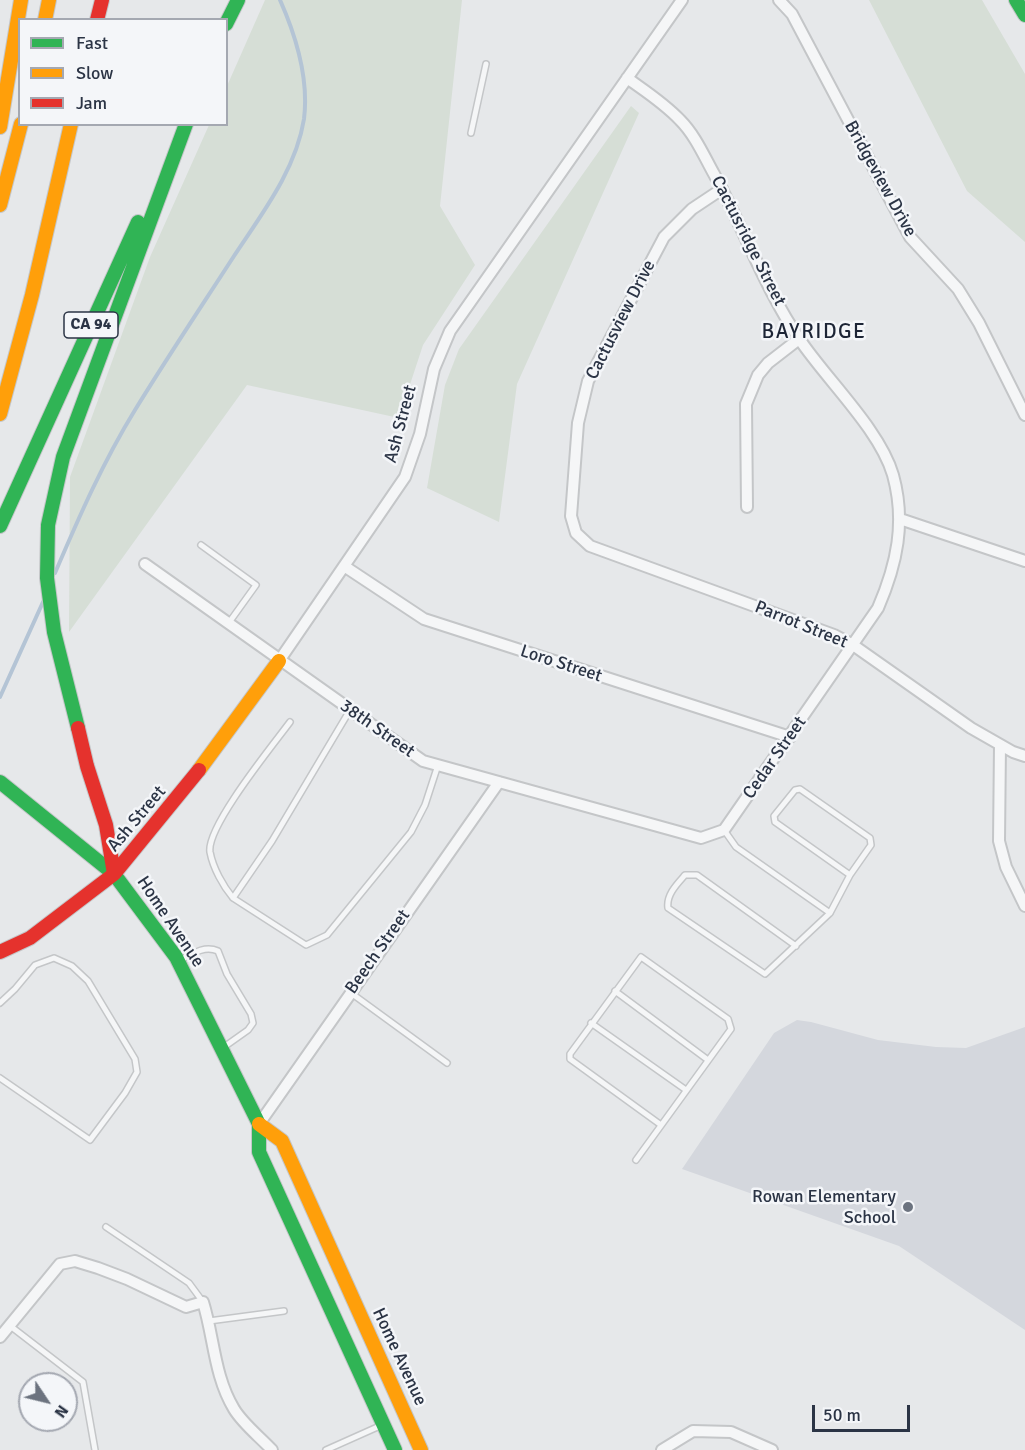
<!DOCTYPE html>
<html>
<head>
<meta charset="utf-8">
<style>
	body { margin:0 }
	#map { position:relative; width:1025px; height:1450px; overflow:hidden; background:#e6e8ea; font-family:Signika,sans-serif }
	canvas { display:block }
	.legend { position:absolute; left:18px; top:18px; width:210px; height:108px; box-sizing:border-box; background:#f4f6f9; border:2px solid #a4a8b1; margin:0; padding:8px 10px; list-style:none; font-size:18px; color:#2b3445 }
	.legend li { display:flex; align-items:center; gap:12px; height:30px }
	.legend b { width:30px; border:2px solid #a4a8b1 }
	.north { position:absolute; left:18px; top:1372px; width:60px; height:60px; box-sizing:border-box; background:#f4f6f9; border:2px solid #a4a8b1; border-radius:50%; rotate:125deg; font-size:16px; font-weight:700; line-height:24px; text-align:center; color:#2b3445 }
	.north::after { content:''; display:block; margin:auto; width:21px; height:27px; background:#6c737f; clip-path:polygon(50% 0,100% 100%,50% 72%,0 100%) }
	.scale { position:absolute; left:812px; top:1405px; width:98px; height:27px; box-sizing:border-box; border:3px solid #2b3445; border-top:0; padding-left:8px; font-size:18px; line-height:21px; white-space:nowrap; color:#2b3445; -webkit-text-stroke:4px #f4f6f9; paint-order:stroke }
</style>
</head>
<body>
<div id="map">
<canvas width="1025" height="1450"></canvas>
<ul class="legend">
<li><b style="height:8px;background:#30b455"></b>Fast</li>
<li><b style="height:8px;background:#ff9f0a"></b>Slow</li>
<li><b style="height:8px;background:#e5322d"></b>Jam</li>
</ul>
<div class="north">N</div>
<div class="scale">50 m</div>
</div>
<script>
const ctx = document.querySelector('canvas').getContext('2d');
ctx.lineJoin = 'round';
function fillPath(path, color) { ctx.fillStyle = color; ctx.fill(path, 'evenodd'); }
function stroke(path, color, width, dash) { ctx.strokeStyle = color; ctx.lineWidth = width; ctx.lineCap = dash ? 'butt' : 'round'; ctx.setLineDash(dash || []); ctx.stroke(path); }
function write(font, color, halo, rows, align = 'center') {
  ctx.font = font + ' Signika,sans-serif'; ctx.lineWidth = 5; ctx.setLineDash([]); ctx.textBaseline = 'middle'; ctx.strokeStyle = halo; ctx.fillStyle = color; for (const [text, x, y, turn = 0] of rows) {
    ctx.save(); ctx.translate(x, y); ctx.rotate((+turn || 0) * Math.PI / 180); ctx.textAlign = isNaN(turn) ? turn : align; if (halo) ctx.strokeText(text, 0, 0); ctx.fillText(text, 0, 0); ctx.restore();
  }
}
const built = new Path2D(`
	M 797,1020 L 811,1022 L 878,1040 L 936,1047 L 966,1048 L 1025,1027 L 1025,1330 L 899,1246 L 682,1169 L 774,1033 Z`);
const green = new Path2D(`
	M 265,0 L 462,0 L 440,206 L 475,265 L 423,345 L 399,418 L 247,385 L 69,632 L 70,477 L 150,257 L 209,125 L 226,124 L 227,86 Z
	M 869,0 L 982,0 L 1025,74 L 1025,242 L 967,191 Z
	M 631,106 L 639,113 L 517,384 L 499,522 L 427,488 L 445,385 L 459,349 Z`);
const stream = new Path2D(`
	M 55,573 C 79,517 103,462 135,410 C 167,358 201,307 234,256 C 261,215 296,170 304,119 C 309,79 296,36 280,0
	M 0,697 L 43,602`);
const lane = new Path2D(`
	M 471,133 L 486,64
	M 201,545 L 256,585 L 228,624
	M 290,722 C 273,745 206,827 210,852 C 213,868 223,886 233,898 L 272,841 L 350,710
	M 724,830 L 736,847 L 830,913 L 850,875 L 871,845 L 870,838 L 800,789 L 795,790 L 774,816 L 775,822 L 850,875
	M 233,898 L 306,945 L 327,935 L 411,832 L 425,805 L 438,765
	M 796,946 L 697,875 L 685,875 C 677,884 666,895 668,908 L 765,974 L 830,913
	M 179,961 C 192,954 204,945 218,951 L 227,974 L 251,1014 L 253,1023 L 248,1030 L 224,1047
	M 615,991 L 708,1060
	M 351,993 L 447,1063
	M 0,1003 L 15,989 L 35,965 L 54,958 L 72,966 L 88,981 L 135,1059 L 137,1072 L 125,1093 L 90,1140 L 0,1078
	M 591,1023 L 686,1090
	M 636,1160 L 731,1029 L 728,1019 L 641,957 L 570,1054 L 570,1059 L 661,1125
	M 106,1227 L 189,1283 L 203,1302
	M 209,1321 L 284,1311
	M 9,1325 L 83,1382 L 95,1450
	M 326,1450 L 382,1425`);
const street = new Path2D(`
	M 779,0 L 792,14 L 910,237 L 958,289 L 979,323 L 1025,415
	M 722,189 L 692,209 L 664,237 L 588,381 L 578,423 L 571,516 L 576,533 L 590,546 L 834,635 L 853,645 L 971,728 L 1013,752 L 1025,756
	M 747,507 L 746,404 L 758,375 L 768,363 L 799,339
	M 900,519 L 1025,561
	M 145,564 L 423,761 L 701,838 L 724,830 L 878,608 C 897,564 906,522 893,475 C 880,430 827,380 800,340 C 765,289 744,229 714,174 C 704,156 695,135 680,120 C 664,103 645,91 627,78
	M 344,566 L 424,619 L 790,737
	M 279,661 L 405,477 L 420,434 L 434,369 L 450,331 L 682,0
	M 1000,745 L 999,841 L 1006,867 L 1025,906
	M 259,1124 L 499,782
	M 0,1337 L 60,1264 L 75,1261 L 98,1268 L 127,1279 L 186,1307 L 203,1302 C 214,1337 214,1376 234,1409 C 243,1424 260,1437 272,1450
	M 662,1450 L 693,1431 L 731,1432 L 772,1450`);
const fast = new Path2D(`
	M 1016,0 L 1025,15
	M 226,24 L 238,0
	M 0,526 L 138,222
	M 78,728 L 54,632 L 47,578 L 48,525 L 63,457 L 186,124
	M 0,782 L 114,874 L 176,957 L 259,1124 L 259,1152 L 395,1450`);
const slow = new Path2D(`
	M 45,20 L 49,0
	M 0,127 L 21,0
	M 0,205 L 21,124
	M 0,414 L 32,295 L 71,124
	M 199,770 L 279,661
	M 259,1124 L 282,1141 L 421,1450`);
const jam = new Path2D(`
	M 97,20 L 102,0
	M 78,728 L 87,766 L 106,825 L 114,874
	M 0,952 L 30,938 L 114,874 L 199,770`);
const markers = [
	[908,1207,6,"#6c737f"]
];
const shields = [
	[91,325,54]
];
const shieldNames = [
	["CA 94",91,325]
];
const streetNames = [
	["Bridgeview Drive",880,179,61],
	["Cactusridge Street",748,241,63],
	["Cactusview Drive",621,320,-63],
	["Ash Street",401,424,-75],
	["Parrot Street",801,625,22],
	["Loro Street",561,664,18],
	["38th Street",377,729,35],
	["Cedar Street",775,758,-55],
	["Ash Street",137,819,-50],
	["Home Avenue",170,922,56],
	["Beech Street",378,952,-55],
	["Home Avenue",399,1357,65]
];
const poiNames = [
	["Rowan Elementary",896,1197],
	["School",896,1218]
];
const quarterNames = [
	["BAYRIDGE",814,332]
];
fillPath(built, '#d4d7dd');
fillPath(green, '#d6ded6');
stroke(stream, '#b4c4d5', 4);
stroke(lane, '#c4c6c8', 8);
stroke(street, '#c4c6c8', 14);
stroke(fast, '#c4c6c8', 16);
stroke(slow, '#c4c6c8', 16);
stroke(jam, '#c4c6c8', 16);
stroke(lane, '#f5f6f7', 5);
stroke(street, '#f5f6f7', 10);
stroke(fast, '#30b455', 14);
stroke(slow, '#ff9f0a', 14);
stroke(jam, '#e5322d', 14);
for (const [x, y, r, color] of markers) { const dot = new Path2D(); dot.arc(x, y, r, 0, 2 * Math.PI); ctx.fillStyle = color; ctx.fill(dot); stroke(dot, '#f4f6f9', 2); }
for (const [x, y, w] of shields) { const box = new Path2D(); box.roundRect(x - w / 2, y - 13, w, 26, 4.5); ctx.fillStyle = '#f4f6f9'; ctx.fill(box); stroke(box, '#2b3445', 1.5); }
write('bold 16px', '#2b3445', null, shieldNames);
write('18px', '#2b3445', '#f4f6f9', streetNames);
write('18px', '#2b3445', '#f4f6f9', poiNames, 'right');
ctx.letterSpacing = '1.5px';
write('21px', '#1d2536', '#f4f6f9', quarterNames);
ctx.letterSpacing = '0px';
</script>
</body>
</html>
